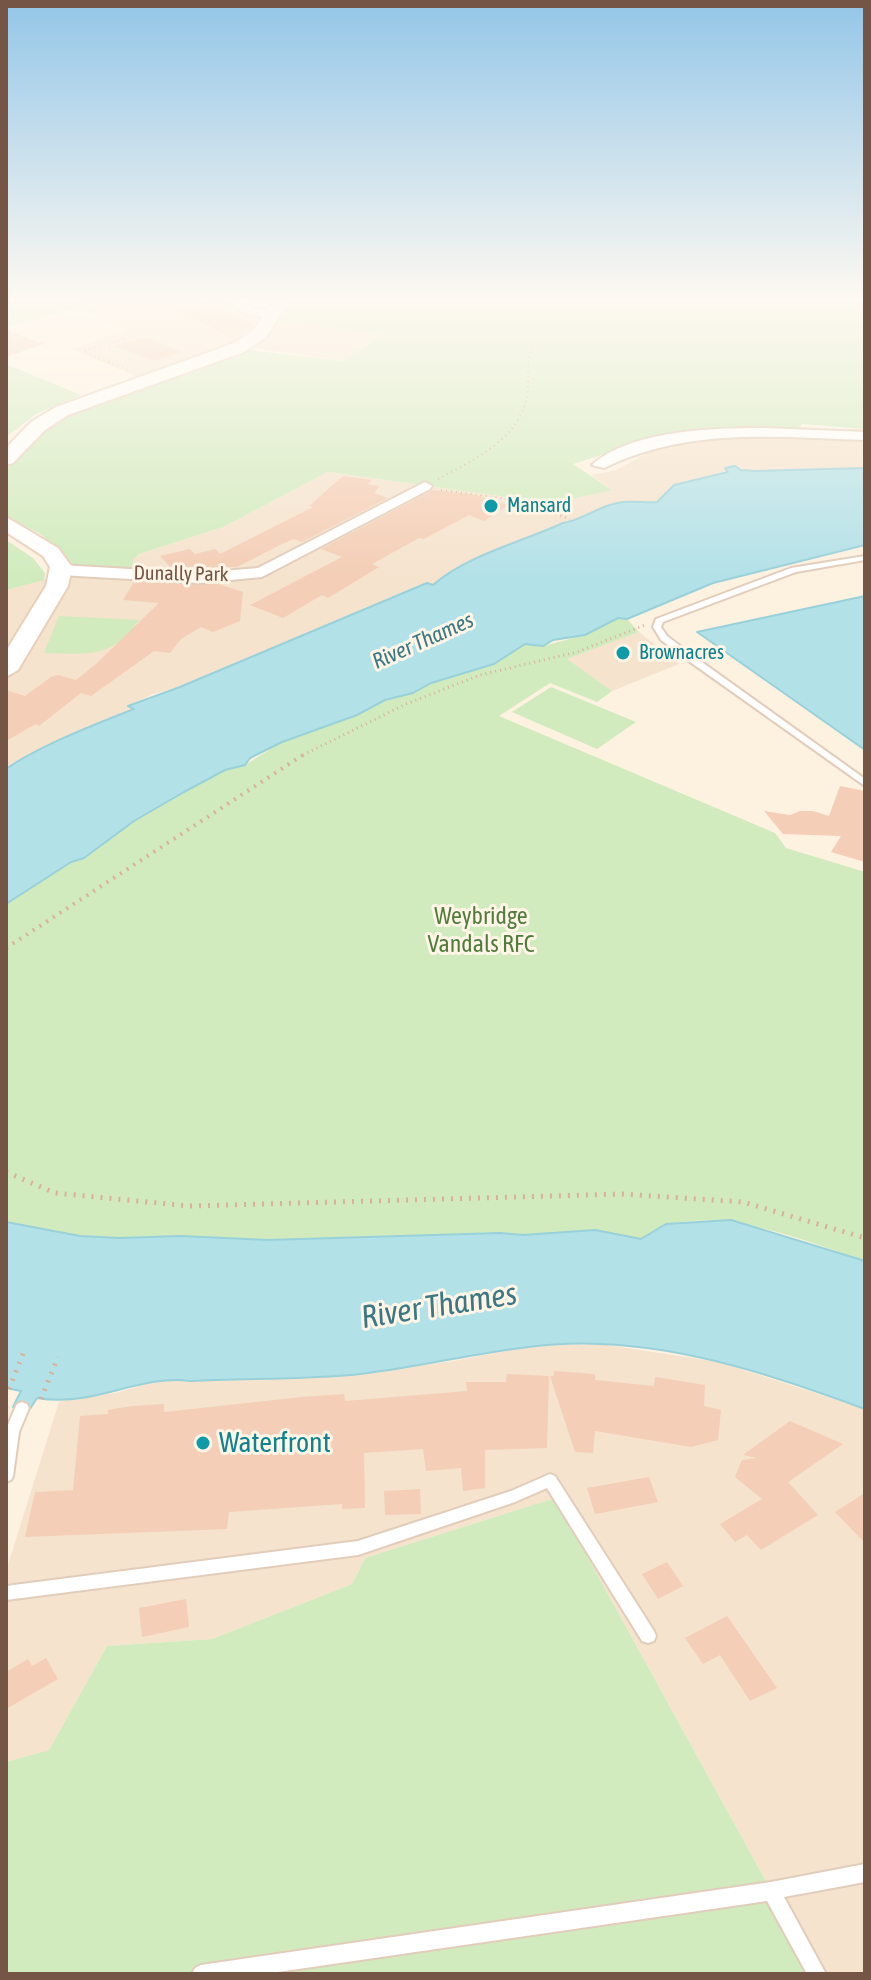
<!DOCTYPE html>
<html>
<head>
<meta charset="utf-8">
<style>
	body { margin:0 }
	#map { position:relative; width:871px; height:1980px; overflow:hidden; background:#fdf1e0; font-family:"Asap Condensed",sans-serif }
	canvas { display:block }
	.frame { position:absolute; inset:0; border:8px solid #755646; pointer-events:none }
</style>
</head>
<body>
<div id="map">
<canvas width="871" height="1980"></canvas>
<div class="frame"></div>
</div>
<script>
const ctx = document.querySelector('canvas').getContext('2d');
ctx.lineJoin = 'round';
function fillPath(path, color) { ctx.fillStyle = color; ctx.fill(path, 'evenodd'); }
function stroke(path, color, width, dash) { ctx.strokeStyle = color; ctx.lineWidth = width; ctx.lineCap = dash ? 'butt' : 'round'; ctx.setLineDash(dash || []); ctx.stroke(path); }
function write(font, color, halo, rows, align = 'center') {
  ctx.font = font + ' "Asap Condensed",sans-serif'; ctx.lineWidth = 6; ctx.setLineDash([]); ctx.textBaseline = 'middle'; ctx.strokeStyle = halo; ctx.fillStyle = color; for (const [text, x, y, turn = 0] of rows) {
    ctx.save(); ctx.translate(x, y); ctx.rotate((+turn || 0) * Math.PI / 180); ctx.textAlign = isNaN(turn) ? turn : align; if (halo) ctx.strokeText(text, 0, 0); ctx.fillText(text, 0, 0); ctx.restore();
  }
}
const residential = new Path2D(`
	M 65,299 L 224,299 L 254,319 L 383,333 L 343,361 L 232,345 L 137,377 L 72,349 L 125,331 Z
	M 845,429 L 865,429 L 865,468 L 755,471 L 741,470 L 734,466 L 726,468 L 729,471 L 674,485 L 657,502 L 616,503 L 588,513 L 577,521 L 563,523 L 476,560 L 444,575 L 433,585 L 427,583 L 180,687 L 153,694 L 128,706 L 136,708 L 120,717 L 30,753 L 6,769 L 6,590 L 36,580 L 67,578 L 74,565 L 132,569 L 132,560 L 139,554 L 223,527 L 328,472 L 521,499 L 539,506 L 611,489 L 591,475 L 616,470 L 656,448 L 740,435 L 849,437 Z
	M 639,632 L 679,664 L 612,691 L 566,659 Z
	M 600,1344 L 719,1362 L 865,1409 L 865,1974 L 817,1974 L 555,1498 L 365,1558 L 352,1584 L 212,1639 L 107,1646 L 49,1750 L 6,1762 L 6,1571 L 59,1402 L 120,1392 L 165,1378 L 190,1381 L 356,1374 L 454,1361 L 532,1346 Z`);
const green = new Path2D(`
	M 6,299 L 65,299 L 80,307 L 6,327 Z
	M 290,299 L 865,299 L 865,429 L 802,424 L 798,429 C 712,428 655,437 573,464 L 612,490 L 539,506 L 521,499 L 328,472 L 223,527 L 139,554 L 133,560 L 132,569 L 74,565 L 42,535 L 6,516 L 6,470 L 32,440 L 65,415 L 118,393 L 248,350 L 343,361 L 382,334 L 278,321 Z
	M 6,364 L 81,395 L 36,414 L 6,437 Z
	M 6,540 L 33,558 L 45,573 L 44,580 L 6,590 Z
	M 59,616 L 140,620 L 133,626 L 138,628 C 103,658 88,654 44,653 Z
	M 618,618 L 627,619 L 639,632 L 567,659 L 612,691 L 597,702 L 550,683 L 499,716 L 775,833 L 786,848 L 865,872 L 865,1261 C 805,1241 697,1195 641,1239 L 595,1230 L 523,1236 L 500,1233 L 268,1240 L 181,1236 L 119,1238 L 80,1236 L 6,1222 L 6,904 L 71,862 L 84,858 L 134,821 L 185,792 L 225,770 L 245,765 L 282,742 L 431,683 L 494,664 L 525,644 L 543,646 L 585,635 Z
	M 551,687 L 636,722 L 597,749 L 512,712 Z
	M 555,1498 L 817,1974 L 6,1974 L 6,1762 L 49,1750 L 107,1646 L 212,1639 L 352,1584 L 365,1558 Z`);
const water = new Path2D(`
	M 735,466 L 741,470 L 755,471 L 865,468 L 865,545 L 713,583 L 627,619 L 618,618 L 585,635 L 553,640 L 543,646 L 525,644 L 494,664 L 431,683 L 413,693 L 385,700 L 357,715 L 282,742 L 250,758 L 245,765 L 225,770 L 184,792 L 134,821 L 84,858 L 71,862 L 6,904 L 6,769 C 41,745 96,724 134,709 L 128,706 L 180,687 L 427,583 L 433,585 C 467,555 522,542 563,523 C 582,520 597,507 617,503 C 631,500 644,503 657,502 L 674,485 L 728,472 L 725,468 Z
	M 865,596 L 865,750 L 697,632 Z
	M 731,1220 L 865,1261 L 865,1409 C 781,1378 690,1347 600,1344 C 520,1340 440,1365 360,1374 C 304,1380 246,1378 190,1381 C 139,1374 93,1408 37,1398 L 30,1409 L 13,1407 L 21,1391 L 6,1388 L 6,1222 L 80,1236 L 119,1238 L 181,1236 L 268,1240 L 500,1233 L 523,1235 L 595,1230 L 641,1239 L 666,1224 Z`);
const building = new Path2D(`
	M 205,303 L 254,325 L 236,338 L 231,337 L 176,309 Z
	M 6,330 L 44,344 L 6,357 Z
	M 146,337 L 182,352 L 154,361 L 115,346 Z
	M 343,476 L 372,480 L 368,484 L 380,486 L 374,493 L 388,498 L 302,542 L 294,539 L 282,544 L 237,567 L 171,568 L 160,556 L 190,549 L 195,554 L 215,549 L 220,554 L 313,507 L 309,506 Z
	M 433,490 L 475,495 L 509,505 L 484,521 L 469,515 L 424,539 L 419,538 L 372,564 L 379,567 L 328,598 L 322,595 L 283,618 L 250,605 L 342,557 L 321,549 Z
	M 134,582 L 218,584 L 243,592 L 240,621 L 213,632 L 201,627 L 181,639 L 170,653 L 154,651 L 91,696 L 81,693 L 39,726 L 36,724 L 6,741 L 6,690 L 25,696 L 51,677 L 58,675 L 76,680 L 95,665 L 159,603 L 123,600 Z
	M 840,786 L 865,791 L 865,862 L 831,852 L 841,836 L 783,834 L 764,811 L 790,815 L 800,811 L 813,811 L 829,816 Z
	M 554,1371 L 595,1374 L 595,1380 L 654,1386 L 655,1377 L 705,1385 L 704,1406 L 721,1410 L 718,1440 L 691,1447 L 595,1431 L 593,1453 L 575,1452 L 550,1376 L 554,1376 Z
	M 507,1374 L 549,1376 L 547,1448 L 485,1450 L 485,1488 L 463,1491 L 461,1468 L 426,1471 L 423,1449 L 364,1453 L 365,1508 L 342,1509 L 342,1504 L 229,1512 L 227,1529 L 25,1537 L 35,1492 L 73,1490 L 80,1416 L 108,1414 L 108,1410 L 132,1406 L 164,1404 L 164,1412 L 302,1397 L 344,1394 L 345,1401 L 467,1391 L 466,1382 L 506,1382 Z
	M 790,1421 L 843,1444 L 788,1482 L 818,1515 L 761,1550 L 747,1535 L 735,1542 L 720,1524 L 762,1499 L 735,1477 L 742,1460 L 757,1458 L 743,1455 Z
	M 649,1477 L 658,1502 L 595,1514 L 587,1488 Z
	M 420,1489 L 421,1514 L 385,1515 L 384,1491 Z
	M 865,1493 L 865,1543 L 835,1512 Z
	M 667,1562 L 683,1586 L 658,1599 L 642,1574 Z
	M 186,1599 L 189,1627 L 142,1637 L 139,1608 Z
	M 727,1616 L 777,1688 L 750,1701 L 720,1655 L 703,1664 L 685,1638 Z
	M 46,1658 L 58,1679 L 6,1709 L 6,1672 L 28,1659 L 32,1666 Z`);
const pathFar3 = new Path2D(`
	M 124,339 L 83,351 L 128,370
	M 438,479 C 472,461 520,439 527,396 C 530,379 525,364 533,347
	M 441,490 L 523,501`);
const pathFar2 = new Path2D(`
	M 513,499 L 570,519
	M 303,755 L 406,704 L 480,675 L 577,652 L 645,625`);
const pathFar1 = new Path2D(`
	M 6,948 L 306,753`);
const path = new Path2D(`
	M 6,1172 L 55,1193 L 189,1206 L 622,1194 L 743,1202 L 865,1238
	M 9,1389 L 25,1349
	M 41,1399 L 58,1357`);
const service = new Path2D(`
	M 865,556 L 865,560 L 796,572 L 663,622 L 661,627 L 667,636 L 692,655 L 865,779 L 865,786 L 686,659 L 661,640 L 653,627 L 656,619 L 791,568 Z
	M 22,1402 L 27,1404 L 29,1408 L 19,1432 L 13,1476 L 11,1480 L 6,1482 L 6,1429 L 17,1404 Z
	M 550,1474 L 555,1476 L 654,1631 L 656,1636 L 654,1641 L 648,1643 L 642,1641 L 547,1488 L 515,1502 L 358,1555 L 6,1600 L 6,1586 L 358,1541 L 511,1491 Z
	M 865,1864 L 865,1882 L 784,1897 L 826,1974 L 807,1974 L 767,1901 L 264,1974 L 192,1974 L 195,1968 L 201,1965 L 771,1882 Z`);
const minor = new Path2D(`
	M 224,299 L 238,299 L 252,308 L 280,313 C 263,324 238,311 224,299 Z
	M 764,428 L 865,432 L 865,440 C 775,437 687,427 604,468 L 592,465 C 630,430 714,428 764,428 Z
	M 425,482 L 432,486 L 430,489 L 262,577 L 200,583 L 60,575 L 52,570 L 60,565 L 200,573 L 258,568 Z`);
const secondary = new Path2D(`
	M 275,299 L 291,299 L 266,337 L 244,352 L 68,415 L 45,430 L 13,463 L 6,465 L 6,448 L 31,422 L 56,407 L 232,344 L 254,330 Z
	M 6,517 L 58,548 L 72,567 L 68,586 L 18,670 L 6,677 L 6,651 L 46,586 L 50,567 L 43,556 L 6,532 Z`);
const markers = [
	[491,506,8,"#0f9aa8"],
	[623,653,8,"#0f9aa8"],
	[203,1443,8,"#0f9aa8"]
];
const farCulturenames = [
	["Mansard",507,506],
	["Brownacres",639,653]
];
const farStreetnames = [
	["Dunally Park",181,574,1]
];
const farWaternames = [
	["River Thames",423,641,-24]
];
const parkNames = [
	["Weybridge",481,916],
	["Vandals RFC",481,944]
];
const nearCulturenames = [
	["Waterfront",219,1443]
];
const nearWaternames = [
	["River Thames",439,1306,-9]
];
fillPath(residential, '#f5e3ce');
fillPath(green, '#d1ebbe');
fillPath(water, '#b3e1e8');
stroke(water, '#99d1da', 2);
fillPath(building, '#f4ceb6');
stroke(service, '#e2cdbb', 4);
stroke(minor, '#e2cdbb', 4);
stroke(secondary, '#e9d0bb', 4);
stroke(pathFar3, '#d9b199', 2, [1, 4]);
stroke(pathFar2, '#d9b199', 3, [1, 4]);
stroke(pathFar1, '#d9b199', 4, [2, 6]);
stroke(path, '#d9b199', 5, [2, 7]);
fillPath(service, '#fff');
fillPath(minor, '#fff');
fillPath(secondary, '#fff');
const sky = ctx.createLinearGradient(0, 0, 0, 576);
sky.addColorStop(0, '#93c6e8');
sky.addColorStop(0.52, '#fef9f1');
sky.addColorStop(1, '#fef9f100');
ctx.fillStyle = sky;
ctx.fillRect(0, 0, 871, 576);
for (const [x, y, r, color] of markers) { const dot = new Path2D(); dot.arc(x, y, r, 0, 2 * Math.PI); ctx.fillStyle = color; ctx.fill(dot); stroke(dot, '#fff5e7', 3); }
write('20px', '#0d838f', '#fff5e7', farCulturenames, 'left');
write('20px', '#755646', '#fff5e7', farStreetnames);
write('italic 22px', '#3b7883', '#fff5e7', farWaternames);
write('24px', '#517c3d', '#fff5e7', parkNames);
write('28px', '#0d838f', '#fff5e7', nearCulturenames, 'left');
write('italic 32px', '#3b7883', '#fff5e7', nearWaternames);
</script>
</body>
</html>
